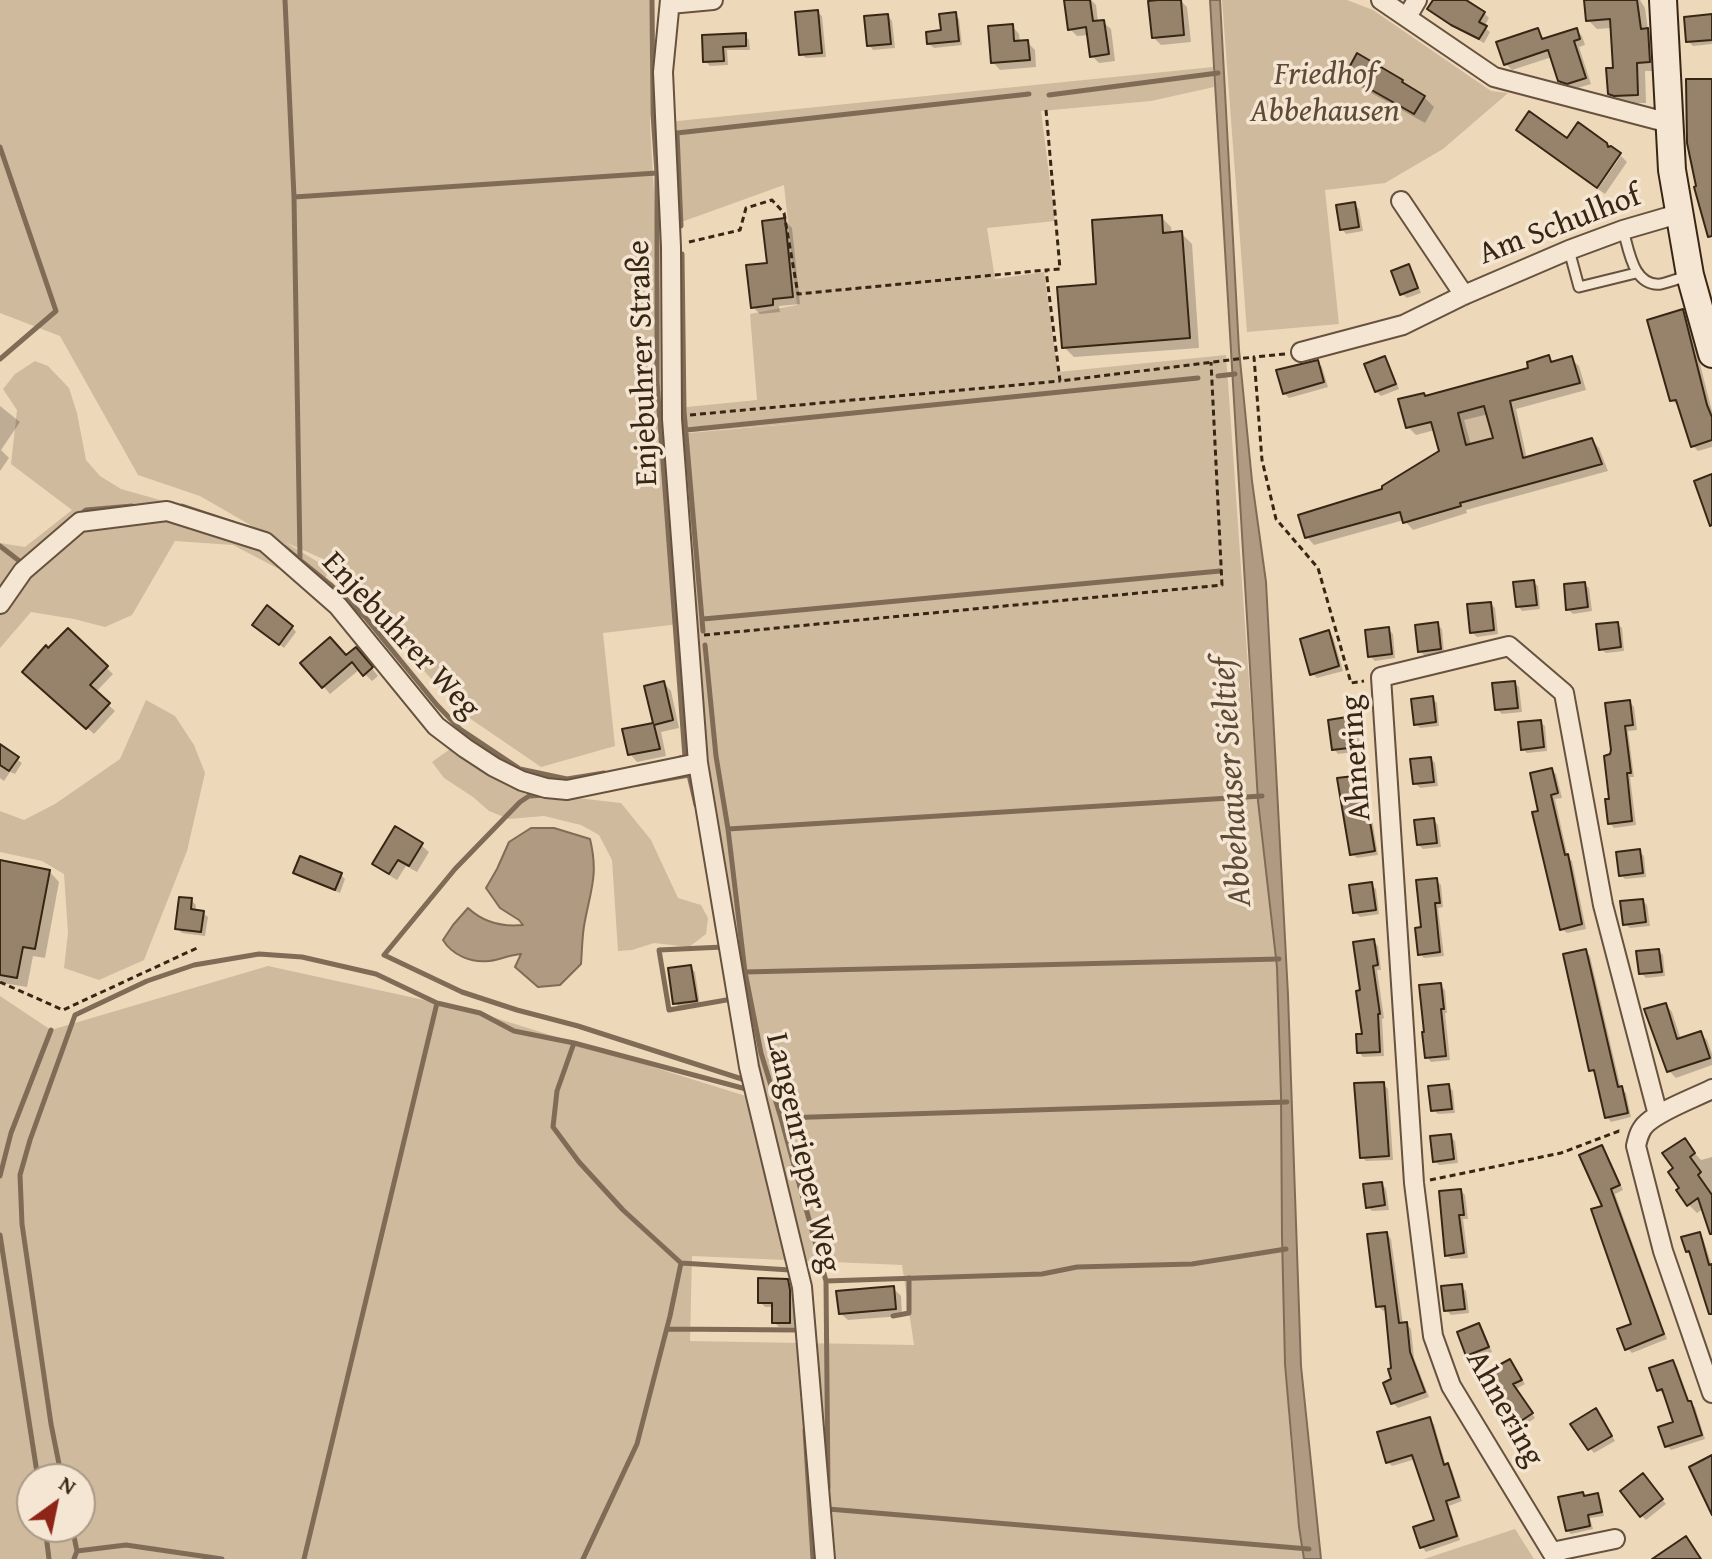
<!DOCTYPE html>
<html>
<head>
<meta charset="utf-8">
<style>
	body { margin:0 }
	#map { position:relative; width:1712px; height:1559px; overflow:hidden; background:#eed8ba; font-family:"Gentium Book Plus",serif }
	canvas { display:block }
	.north { position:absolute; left:16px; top:1463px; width:80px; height:80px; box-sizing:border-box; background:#f4e6d2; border:2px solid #a99986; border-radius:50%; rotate:33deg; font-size:22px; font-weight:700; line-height:32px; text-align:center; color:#382615 }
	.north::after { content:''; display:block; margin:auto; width:28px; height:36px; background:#8f2418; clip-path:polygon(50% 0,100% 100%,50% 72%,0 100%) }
</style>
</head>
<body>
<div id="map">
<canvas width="1712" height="1559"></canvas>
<div class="north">N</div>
</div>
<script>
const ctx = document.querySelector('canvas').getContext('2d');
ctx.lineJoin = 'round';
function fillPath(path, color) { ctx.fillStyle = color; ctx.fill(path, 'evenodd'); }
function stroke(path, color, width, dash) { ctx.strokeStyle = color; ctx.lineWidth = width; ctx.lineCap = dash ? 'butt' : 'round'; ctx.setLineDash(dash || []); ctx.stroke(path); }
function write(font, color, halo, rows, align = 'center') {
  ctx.font = font + ' "Gentium Book Plus",serif'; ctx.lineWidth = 7; ctx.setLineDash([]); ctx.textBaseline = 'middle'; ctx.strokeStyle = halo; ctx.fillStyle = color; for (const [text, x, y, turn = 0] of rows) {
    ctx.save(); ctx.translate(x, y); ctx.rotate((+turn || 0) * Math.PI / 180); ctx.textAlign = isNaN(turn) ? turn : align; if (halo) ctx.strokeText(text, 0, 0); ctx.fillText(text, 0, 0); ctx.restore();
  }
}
const green = new Path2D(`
	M 0,0 L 650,0 L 650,124 L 679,624 L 603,633 L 615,746 L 541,767 L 462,713 L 323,559 L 285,542 L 323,565 L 328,573 L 324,580 L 317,584 L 277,568 L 233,545 L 175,541 L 132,615 L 105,627 L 74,619 L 31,612 L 0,648 L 0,543 L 25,547 L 72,510 L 11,464 L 17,410 L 3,389 L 15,374 L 35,361 L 48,366 L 69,388 L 77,413 L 86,460 L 100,476 L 121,489 L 252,526 L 200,496 L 138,475 L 60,336 L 0,313 Z
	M 1222,0 L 1347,0 L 1373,10 L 1491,91 L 1508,93 L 1443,149 L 1385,183 L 1325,190 L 1339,324 L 1247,332 Z
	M 1213,67 L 1214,87 L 1151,101 L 1041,111 L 1055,221 L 987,228 L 995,279 L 1044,272 L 1058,372 L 1226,355 C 1237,503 1246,650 1258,797 C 1262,855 1274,913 1277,972 C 1286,1167 1274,1365 1304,1559 L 0,1559 L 0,996 L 51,1030 L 268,966 L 470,1010 L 749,1097 L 716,838 L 678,434 L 813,422 L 679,433 L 677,408 L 757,400 L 750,314 L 797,305 L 784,185 L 673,225 L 668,122 ZM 692,1256 L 902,1265 L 914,1345 L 690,1341 ZM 32,1479 L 80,1479 L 80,1527 L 32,1527 Z
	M 1483,401 L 1493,438 L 1466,445 L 1458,413 L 1472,409 Z
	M 146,700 L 175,716 L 194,745 L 205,773 L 187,851 L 144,960 L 99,980 L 64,968 L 68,933 L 64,874 L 42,861 L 0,852 L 0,811 L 24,820 L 55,804 L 120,759 Z
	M 453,747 L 542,794 L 621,803 L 651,840 L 678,898 L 701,905 L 708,918 L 706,934 L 689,947 L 654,943 L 632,950 L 618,951 L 612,860 L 599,835 L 581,825 L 544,816 L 509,819 L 489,811 L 473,797 L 444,778 L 432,762 Z
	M 1515,1529 L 1534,1559 L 1424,1559 Z`);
const water = new Path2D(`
	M 1210,0 L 1220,0 L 1239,350 L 1252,481 L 1266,582 L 1288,995 L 1301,1366 L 1321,1559 L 1304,1559 L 1299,1527 L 1285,1364 L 1282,1236 L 1281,1095 L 1277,967 L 1258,801 Z
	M 531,828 L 554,828 L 590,839 C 599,876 590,891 584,926 C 582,939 582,952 581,964 L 560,985 L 538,987 L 515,967 L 521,954 C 508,955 500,960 489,961 C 471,963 452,955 443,940 L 453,925 L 468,908 C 483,922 503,927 523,925 L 519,920 L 500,908 L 486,888 L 497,869 L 509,842 Z`);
const shadow = new Path2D(`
	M 1073,0 L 1091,0 L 1096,5 L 1098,22 L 1103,22 L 1111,29 L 1115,61 L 1099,63 L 1092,56 L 1089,35 L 1077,36 L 1070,29 Z
	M 1180,0 L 1187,7 L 1191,42 L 1161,45 L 1154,38 Z
	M 1435,0 L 1467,0 L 1466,2 L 1484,13 L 1489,18 L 1484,27 L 1490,32 L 1484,43 L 1458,29 L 1434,13 Z
	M 1586,0 L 1640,0 L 1645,8 L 1648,30 L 1657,39 L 1658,71 L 1645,71 L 1646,103 L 1619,103 L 1610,94 L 1615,70 L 1612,28 L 1597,29 L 1588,20 Z
	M 817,12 L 822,16 L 826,57 L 806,58 L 801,54 Z
	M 955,14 L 959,19 L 962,45 L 934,48 L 929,44 L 943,32 Z
	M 888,16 L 892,21 L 895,48 L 873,50 L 869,45 Z
	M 1712,16 L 1712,44 L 1693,46 L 1688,41 Z
	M 1012,26 L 1019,34 L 1020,43 L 1027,42 L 1035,50 L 1036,67 L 1000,70 L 993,62 Z
	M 1537,30 L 1545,40 L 1576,30 L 1582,36 L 1585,45 L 1579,47 L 1591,84 L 1574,89 L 1566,87 L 1559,80 L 1552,57 L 1512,70 L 1506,64 Z
	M 745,35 L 749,40 L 750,50 L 727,50 L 728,65 L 710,66 L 705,61 L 705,36 Z
	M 1347,74 L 1402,81 L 1409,88 L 1424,97 L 1434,107 L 1425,123 L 1357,85 Z
	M 1621,156 L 1627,162 L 1605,194 L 1598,189 Z
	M 1354,204 L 1359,209 L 1363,231 L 1346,234 L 1342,229 Z
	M 1161,217 L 1171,227 L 1172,234 L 1181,233 L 1192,244 L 1199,348 L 1074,357 L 1064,347 L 1099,286 Z
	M 784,220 L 792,228 L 800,304 L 779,306 L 780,312 L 760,314 L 753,307 Z
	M 1409,267 L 1413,271 L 1421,293 L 1407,298 L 1402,294 Z
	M 1682,311 L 1688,317 L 1712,411 L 1712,447 L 1698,451 L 1692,445 L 1680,405 L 1678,406 L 1672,400 Z
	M 1384,358 L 1389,363 L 1399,389 L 1381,396 L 1376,391 Z
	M 1549,358 L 1554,363 L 1571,359 L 1579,366 L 1586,390 L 1516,409 L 1527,459 L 1592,440 L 1599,448 L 1608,471 L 1466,510 L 1467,513 L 1413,530 L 1404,520 L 1314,545 L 1307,537 L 1385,490 L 1441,452 L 1435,430 L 1416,435 L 1408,427 L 1426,398 L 1531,369 ZM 1489,414 L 1495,439 L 1471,445 L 1464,420 Z
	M 1317,362 L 1322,367 L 1328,387 L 1289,398 L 1284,393 Z
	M 0,406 L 20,422 L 1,450 L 9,458 L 0,471 Z
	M 1533,582 L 1538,586 L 1540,609 L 1522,611 L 1518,606 Z
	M 1584,584 L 1589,588 L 1592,611 L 1573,614 L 1568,609 Z
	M 1491,604 L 1495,608 L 1498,634 L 1477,637 L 1472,632 Z
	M 1437,624 L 1442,629 L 1444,653 L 1424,655 L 1420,651 Z
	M 1617,624 L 1622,628 L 1624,651 L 1606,653 L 1601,649 Z
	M 292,627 L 296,632 L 284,648 L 259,629 Z
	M 1388,629 L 1393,634 L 1395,658 L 1375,661 L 1370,656 Z
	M 68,631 L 113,674 L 95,693 L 115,711 L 94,734 L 31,678 L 48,651 Z
	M 1328,632 L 1333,637 L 1343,671 L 1317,678 L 1312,673 Z
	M 346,657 L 363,657 L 378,676 L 372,681 L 360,669 L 330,694 L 323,686 Z
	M 664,683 L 671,691 L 679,728 L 661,732 L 666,756 L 637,762 L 630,754 L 625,731 L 655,724 Z
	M 1514,683 L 1519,687 L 1522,712 L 1502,714 L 1497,709 Z
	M 1432,698 L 1437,703 L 1439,726 L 1420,728 L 1416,724 Z
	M 1630,702 L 1634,707 L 1637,730 L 1628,731 L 1634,777 L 1630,777 L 1636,825 L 1614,828 L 1610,823 L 1612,756 Z
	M 1352,718 L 1357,723 L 1361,751 L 1338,754 L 1334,749 Z
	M 1540,722 L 1545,726 L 1547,751 L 1527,753 L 1523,749 Z
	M 0,748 L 22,763 L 15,774 L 10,772 L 4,781 L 0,778 Z
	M 1431,759 L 1435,763 L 1438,786 L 1420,788 L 1415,783 Z
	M 1551,770 L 1556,774 L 1562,798 L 1555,799 L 1568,858 L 1572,861 L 1586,929 L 1567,933 L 1562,929 L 1541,812 Z
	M 1361,777 L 1366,782 L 1378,855 L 1357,858 L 1352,854 Z
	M 1434,820 L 1438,825 L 1441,847 L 1423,849 L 1418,844 Z
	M 421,845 L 429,852 L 417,872 L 406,866 L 397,880 L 382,871 L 374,863 Z
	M 1639,851 L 1644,856 L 1646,877 L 1625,879 L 1621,875 Z
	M 0,862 L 49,871 L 59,882 L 45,958 L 33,956 L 27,987 L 3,983 L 0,980 Z
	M 295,872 L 341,875 L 345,879 L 340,893 L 300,877 Z
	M 1436,880 L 1441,885 L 1443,907 L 1438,908 L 1444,956 L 1424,958 L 1420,954 L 1423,929 Z
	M 1371,885 L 1376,889 L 1379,914 L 1360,917 L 1355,912 Z
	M 191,900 L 196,905 L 195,912 L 203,913 L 208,917 L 205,936 L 182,933 L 177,928 Z
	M 1643,901 L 1647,905 L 1650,926 L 1630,928 L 1625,924 Z
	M 1373,941 L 1378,946 L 1381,970 L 1377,970 L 1384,1018 L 1382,1019 L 1384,1056 L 1363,1057 L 1359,1052 L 1365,1036 L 1362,992 Z
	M 1586,951 L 1590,956 L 1621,1089 L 1626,1093 L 1631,1117 L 1611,1122 L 1607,1117 L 1596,1074 L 1591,1070 Z
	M 1659,951 L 1663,955 L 1665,976 L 1646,978 L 1641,973 Z
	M 690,967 L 695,972 L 700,1005 L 680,1008 L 675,1003 Z
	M 1440,985 L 1445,990 L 1447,1013 L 1445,1013 L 1450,1060 L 1431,1062 L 1427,1057 Z
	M 1666,1005 L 1672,1012 L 1681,1040 L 1701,1034 L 1707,1040 L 1712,1054 L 1712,1065 L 1676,1078 L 1669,1071 Z
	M 1383,1084 L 1388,1089 L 1393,1160 L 1366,1161 L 1362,1157 Z
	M 1448,1086 L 1453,1091 L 1455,1113 L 1438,1114 L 1433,1110 Z
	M 1450,1136 L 1455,1141 L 1458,1163 L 1439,1165 L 1435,1161 Z
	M 1684,1141 L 1701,1160 L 1712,1157 L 1712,1235 L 1703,1209 L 1697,1213 L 1688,1204 L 1676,1169 Z
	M 1602,1147 L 1606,1152 L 1623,1190 L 1615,1194 L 1667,1339 L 1632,1353 L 1627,1348 L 1634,1325 L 1604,1207 Z
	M 1382,1184 L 1386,1189 L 1389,1210 L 1372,1211 L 1368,1207 Z
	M 1461,1191 L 1465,1195 L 1468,1219 L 1463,1219 L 1468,1258 L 1451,1259 L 1446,1255 Z
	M 1387,1234 L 1391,1239 L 1403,1325 L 1406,1324 L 1411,1329 L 1414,1358 L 1429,1397 L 1398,1408 L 1393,1403 L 1386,1384 L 1394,1381 L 1387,1310 L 1383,1311 L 1378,1306 Z
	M 1699,1234 L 1703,1238 L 1712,1266 L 1712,1312 L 1692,1255 L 1688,1251 Z
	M 787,1281 L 792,1285 L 794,1296 L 794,1327 L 779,1327 L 774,1322 L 774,1307 L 765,1307 L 760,1302 Z
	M 1461,1286 L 1466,1291 L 1469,1313 L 1451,1315 L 1446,1310 Z
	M 893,1288 L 901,1296 L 902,1316 L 848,1320 L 840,1313 Z
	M 1478,1326 L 1483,1330 L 1492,1352 L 1473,1360 L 1468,1355 Z
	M 1510,1361 L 1525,1384 L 1516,1389 L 1535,1418 L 1518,1430 L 1491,1397 Z
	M 1672,1362 L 1677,1366 L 1690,1403 L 1695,1407 L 1705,1439 L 1671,1450 L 1667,1446 L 1676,1423 L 1666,1394 L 1664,1395 L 1659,1390 Z
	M 1600,1415 L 1615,1441 L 1594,1453 L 1590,1448 Z
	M 1429,1419 L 1434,1424 L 1446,1466 L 1452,1470 L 1462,1501 L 1449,1506 L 1460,1540 L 1426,1552 L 1422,1547 L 1437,1521 L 1416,1459 L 1392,1466 L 1387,1461 Z
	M 1648,1481 L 1666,1504 L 1646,1520 L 1641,1515 Z
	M 1582,1494 L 1586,1498 L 1597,1495 L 1601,1499 L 1604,1516 L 1590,1518 L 1593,1529 L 1571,1534 L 1567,1530 Z`);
const stream = new Path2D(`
	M 285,0 L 294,197 L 300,558
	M 652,0 L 653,114 L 657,173 L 657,382 L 685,757 L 680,758
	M 1049,95 L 1218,73
	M 0,147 L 56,311 L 0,359
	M 294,197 L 657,173
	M 681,226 L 677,133 L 1029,94
	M 682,254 L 684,411 L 703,631
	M 1218,376 L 1235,374
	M 686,430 L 1198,378
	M 182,506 L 233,523
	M 80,515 L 86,510 L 132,506
	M 0,546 L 22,563
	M 285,548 L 332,586 L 365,617 L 437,705 L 460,729 L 520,769 L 567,779 L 604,773
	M 703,619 L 1220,571
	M 705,645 L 716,756 L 728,829 L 745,972 L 761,1053 L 781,1118 L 826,1281 L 1042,1274 L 1077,1267 L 1192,1264 L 1286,1249
	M 638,784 L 689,775 L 696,805
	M 545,795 L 529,796 L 520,802 L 455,869 L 384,955 L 462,992 L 517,1010 L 578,1026 L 745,1080
	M 728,829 L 1262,796
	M 723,947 L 659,950 L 669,1010 L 732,999
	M 745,972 L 1279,959
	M 574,1043 L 557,1091 L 553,1127 L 579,1162 L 623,1210 L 681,1263 L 790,1270 L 790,1267
	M 781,1118 L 1287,1102
	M 0,1176 L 11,1133 L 51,1030
	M 0,1235 L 38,1479
	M 826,1281 L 828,1488
	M 893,1316 L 909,1313 L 909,1278
	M 667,1329 L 799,1330 L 800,1332
	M 805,1430 L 813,1559
	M 62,1479 L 51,1424 L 22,1224 L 20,1175 L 30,1140 L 75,1015 L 147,981 L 194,965 L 259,954 L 302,957 L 376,974 L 437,1003 L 480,1013 L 514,1031 L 574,1043 L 746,1089
	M 828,1509 L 1309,1549
	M 45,1527 L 49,1559
	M 72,1527 L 77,1551 L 74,1559
	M 77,1551 L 126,1545 L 222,1559
	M 304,1559 L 437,1003
	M 583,1559 L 637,1444 L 670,1316 L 681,1263`);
const building = new Path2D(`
	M 1064,0 L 1090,0 L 1093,21 L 1104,20 L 1109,54 L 1090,57 L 1086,27 L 1068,30 Z
	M 1158,0 L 1181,0 L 1184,35 L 1152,38 L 1148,1 Z
	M 1433,0 L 1466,0 L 1485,12 L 1479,22 L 1487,26 L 1479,39 L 1451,25 L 1427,9 Z
	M 1584,0 L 1637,0 L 1641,29 L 1648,28 L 1650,62 L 1637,63 L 1638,95 L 1614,96 L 1608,94 L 1606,68 L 1613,68 L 1610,19 L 1586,21 Z
	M 818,10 L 822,53 L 799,55 L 795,12 Z
	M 956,12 L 959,41 L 927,44 L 926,32 L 941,30 L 939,14 Z
	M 888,14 L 891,44 L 867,46 L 864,16 Z
	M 1712,14 L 1712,40 L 1686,42 L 1684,17 Z
	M 1013,24 L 1014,41 L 1028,40 L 1030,60 L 991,63 L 988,26 Z
	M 1538,28 L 1542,39 L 1577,28 L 1580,39 L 1574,41 L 1586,78 L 1567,84 L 1558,81 L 1548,50 L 1504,65 L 1496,42 Z
	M 746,33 L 746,46 L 723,47 L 724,61 L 703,62 L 702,35 Z
	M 1357,53 L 1403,80 L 1402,82 L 1425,96 L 1414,114 L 1345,75 Z
	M 1686,79 L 1712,79 L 1712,236 L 1708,237 L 1694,187 L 1696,186 L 1687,143 Z
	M 1529,111 L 1567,138 L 1578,122 L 1607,143 L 1608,147 L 1611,146 L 1621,153 L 1597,188 L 1516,130 Z
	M 1355,202 L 1359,227 L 1340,230 L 1336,205 Z
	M 1162,215 L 1163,233 L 1182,231 L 1190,338 L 1062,348 L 1057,287 L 1096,284 L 1092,220 Z
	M 785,218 L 793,297 L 773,299 L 773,305 L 751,308 L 746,265 L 767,263 L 762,221 Z
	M 1409,264 L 1418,288 L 1400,295 L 1391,271 Z
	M 1683,309 L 1707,405 L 1712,417 L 1712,440 L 1691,447 L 1676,400 L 1670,401 L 1647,320 Z
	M 1549,355 L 1551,362 L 1572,356 L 1580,383 L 1510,401 L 1523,458 L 1592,438 L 1602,464 L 1460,503 L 1461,506 L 1403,523 L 1400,512 L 1305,538 L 1298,515 L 1382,489 L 1382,486 L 1439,451 L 1431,422 L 1406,428 L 1398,399 L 1424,393 L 1425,396 L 1528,368 L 1527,362 ZM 1484,406 L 1493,438 L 1466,445 L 1458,413 Z
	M 1385,356 L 1396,384 L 1375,392 L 1364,364 Z
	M 1318,360 L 1324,382 L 1283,394 L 1276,370 Z
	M 1712,474 L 1712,525 L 1710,526 L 1694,481 Z
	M 1534,580 L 1537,605 L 1516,607 L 1513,582 Z
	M 1585,582 L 1588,607 L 1566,610 L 1564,584 Z
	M 1491,602 L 1494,630 L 1470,633 L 1467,604 Z
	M 267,605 L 293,626 L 279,645 L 252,625 Z
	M 1438,622 L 1441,649 L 1418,652 L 1415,625 Z
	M 1618,622 L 1621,647 L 1599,650 L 1596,624 Z
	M 1389,627 L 1392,654 L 1368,657 L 1365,630 Z
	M 68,628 L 108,666 L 90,685 L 110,703 L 86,729 L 22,672 L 46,645 L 48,648 Z
	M 1329,630 L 1339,666 L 1310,675 L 1300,639 Z
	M 330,637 L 346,655 L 356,647 L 373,667 L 363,676 L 352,662 L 322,688 L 300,663 Z
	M 664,681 L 673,720 L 654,725 L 660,749 L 628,755 L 622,729 L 653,723 L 644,686 Z
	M 1515,681 L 1518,708 L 1495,710 L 1492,683 Z
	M 1433,696 L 1436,722 L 1414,725 L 1411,699 Z
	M 1630,700 L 1633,725 L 1625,726 L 1631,773 L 1627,773 L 1632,821 L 1608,824 L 1605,799 L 1609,799 L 1604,756 L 1610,754 L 1611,750 L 1605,703 Z
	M 1353,716 L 1357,747 L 1332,750 L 1328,720 Z
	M 1541,720 L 1544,747 L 1521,750 L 1518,722 Z
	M 0,744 L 19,757 L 9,771 L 0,765 Z
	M 1431,757 L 1434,782 L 1413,784 L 1410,759 Z
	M 1552,768 L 1558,793 L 1551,795 L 1565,855 L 1568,854 L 1582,924 L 1560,930 L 1532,812 L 1538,811 L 1530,773 Z
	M 1362,775 L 1375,851 L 1350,855 L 1337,778 Z
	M 1434,818 L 1437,843 L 1417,845 L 1414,820 Z
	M 395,826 L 423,843 L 409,866 L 398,860 L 389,874 L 372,864 Z
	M 1640,849 L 1643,873 L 1619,876 L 1616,852 Z
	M 300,856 L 342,873 L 335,890 L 293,873 Z
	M 0,860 L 50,870 L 35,949 L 23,947 L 17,978 L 0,975 Z
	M 1437,878 L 1440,903 L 1435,903 L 1440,952 L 1418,955 L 1415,928 L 1421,927 L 1416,880 Z
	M 1372,882 L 1376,910 L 1353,913 L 1349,885 Z
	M 179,897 L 192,898 L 191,909 L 204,911 L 201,932 L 175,929 Z
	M 1643,899 L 1646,922 L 1623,925 L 1620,901 Z
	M 1374,939 L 1378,965 L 1373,966 L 1380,1014 L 1378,1014 L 1380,1052 L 1357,1053 L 1356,1034 L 1362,1034 L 1356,991 L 1360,990 L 1353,942 Z
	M 1586,949 L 1618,1087 L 1622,1086 L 1628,1113 L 1605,1118 L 1594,1070 L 1589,1071 L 1563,954 Z
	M 1659,949 L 1662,972 L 1639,974 L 1636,951 Z
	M 691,965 L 697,1001 L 673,1004 L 668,968 Z
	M 1441,983 L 1444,1009 L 1441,1009 L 1446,1056 L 1425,1058 L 1422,1032 L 1424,1032 L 1419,985 Z
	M 1666,1003 L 1677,1039 L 1701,1031 L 1710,1058 L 1667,1072 L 1644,1009 Z
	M 1384,1082 L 1389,1156 L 1360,1158 L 1354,1083 Z
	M 1449,1084 L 1452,1109 L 1431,1111 L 1428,1086 Z
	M 1451,1134 L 1454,1159 L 1433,1162 L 1430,1136 Z
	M 1685,1138 L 1695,1153 L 1690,1157 L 1701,1172 L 1698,1175 L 1712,1195 L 1712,1234 L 1710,1234 L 1698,1198 L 1687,1206 L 1676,1190 L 1679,1188 L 1668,1172 L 1673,1168 L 1662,1153 Z
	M 1602,1145 L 1620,1185 L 1611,1189 L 1664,1334 L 1625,1350 L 1617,1329 L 1631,1324 L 1591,1209 L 1602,1206 L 1579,1155 Z
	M 1382,1182 L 1385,1205 L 1366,1208 L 1363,1184 Z
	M 1461,1189 L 1464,1215 L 1459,1215 L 1464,1253 L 1445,1256 L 1439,1191 Z
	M 1387,1232 L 1399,1323 L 1407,1322 L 1410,1352 L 1425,1392 L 1391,1404 L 1383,1383 L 1391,1379 L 1388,1369 L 1391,1368 L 1385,1306 L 1376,1307 L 1367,1234 Z
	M 1700,1232 L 1709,1265 L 1712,1264 L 1712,1314 L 1709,1314 L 1689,1251 L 1686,1252 L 1681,1237 Z
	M 758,1278 L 788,1279 L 790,1290 L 790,1323 L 772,1323 L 772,1303 L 758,1303 Z
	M 1462,1284 L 1465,1309 L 1444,1311 L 1441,1286 Z
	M 894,1286 L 896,1309 L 839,1314 L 836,1291 Z
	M 1479,1323 L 1489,1347 L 1466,1356 L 1457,1332 Z
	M 1510,1359 L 1522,1380 L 1513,1384 L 1533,1413 L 1512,1427 L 1491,1397 L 1489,1398 L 1477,1377 Z
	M 1673,1360 L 1688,1401 L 1691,1401 L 1702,1435 L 1665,1447 L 1658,1427 L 1673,1422 L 1662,1389 L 1657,1391 L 1649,1368 Z
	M 1596,1408 L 1612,1436 L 1588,1450 L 1570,1424 Z
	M 1430,1417 L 1444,1465 L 1448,1463 L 1459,1497 L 1446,1501 L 1457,1536 L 1420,1548 L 1413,1527 L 1434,1520 L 1412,1455 L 1386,1463 L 1377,1432 Z
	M 1712,1455 L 1712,1515 L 1689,1467 Z
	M 1643,1473 L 1663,1499 L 1640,1517 L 1620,1491 Z
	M 1583,1492 L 1584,1496 L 1598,1493 L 1602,1512 L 1588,1515 L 1590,1526 L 1566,1531 L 1558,1497 Z
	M 1686,1536 L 1701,1559 L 1652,1559 Z`);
const path = new Path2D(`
	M 1046,110 L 1060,269 L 1046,270 L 1060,381 L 1254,357
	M 689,242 L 740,230 L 746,208 L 772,200 L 784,213 L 798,294 L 1046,270
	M 1285,354 L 1254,357 L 1262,460 L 1276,519 L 1318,568 L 1351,683 L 1364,681
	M 690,415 L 1060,381
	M 704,635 L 1222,585 L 1211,362
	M 0,982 L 63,1010 L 197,948
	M 1430,1180 L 1561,1153 L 1619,1131 L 1623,1132`);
const service = new Path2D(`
	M 1623,230 C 1629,250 1633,287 1661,284 C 1669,282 1678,279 1687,276
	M 1569,250 L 1579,287 L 1636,273`);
const minor = new Path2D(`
	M 670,0 L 663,72 L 671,247 L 672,419 L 698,763 L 749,1067 L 802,1287 L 825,1559
	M 1381,0 L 1494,77 L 1658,120 L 1669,119
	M 670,4 L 713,0
	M 1407,17 L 1417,0
	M 1401,201 L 1464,295
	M 1301,352 L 1403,325 L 1464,295 L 1569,250 L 1623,230 L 1678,214
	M 0,604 L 23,571 L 80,522 L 167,511 L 265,542 L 338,606 L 436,726 L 465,748 L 494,767 L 522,781 L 546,788 L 567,790 L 698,763
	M 1712,1089 C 1694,1098 1661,1110 1647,1123 C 1640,1129 1638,1137 1636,1146 L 1663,1251 L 1712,1393
	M 1552,1552 L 1615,1539
	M 1556,1559 L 1451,1386 L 1433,1336 L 1414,1183 L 1381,677 L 1509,646 L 1564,693 L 1603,905 L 1658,1115`);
const secondary = new Path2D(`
	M 1663,0 L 1672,170 L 1690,275 L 1712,354`);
const parkNames = [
	["Friedhof",1325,76],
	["Abbehausen",1325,113]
];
const streetNames = [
	["Am Schulhof",1560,226,-21],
	["Enjebuhrer Straße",644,363,-92],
	["Enjebuhrer Weg",400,636,47],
	["Ahnering",1357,758,-94],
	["Langenrieper Weg",802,1153,77],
	["Ahnering",1504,1409,61]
];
const waterNames = [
	["Abbehauser Sieltief",1233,782,-94]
];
fillPath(green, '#cfba9e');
fillPath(water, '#b09b82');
stroke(water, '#806c56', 2);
fillPath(shadow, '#0003');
stroke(stream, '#806c56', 5);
fillPath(building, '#97836b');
stroke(building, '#382615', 2);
stroke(service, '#66523e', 13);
stroke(minor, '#66523e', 22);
stroke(secondary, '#382615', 30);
stroke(path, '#382615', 3, [6, 4]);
stroke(service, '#f4e6d2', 9);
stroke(minor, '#f4e6d2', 18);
stroke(secondary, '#f4e6d2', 26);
write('italic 32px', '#5e4b37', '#f4e6d2', parkNames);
write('32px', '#382615', '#f4e6d2', streetNames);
write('italic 34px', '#5c4936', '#f4e6d2', waterNames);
</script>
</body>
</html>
